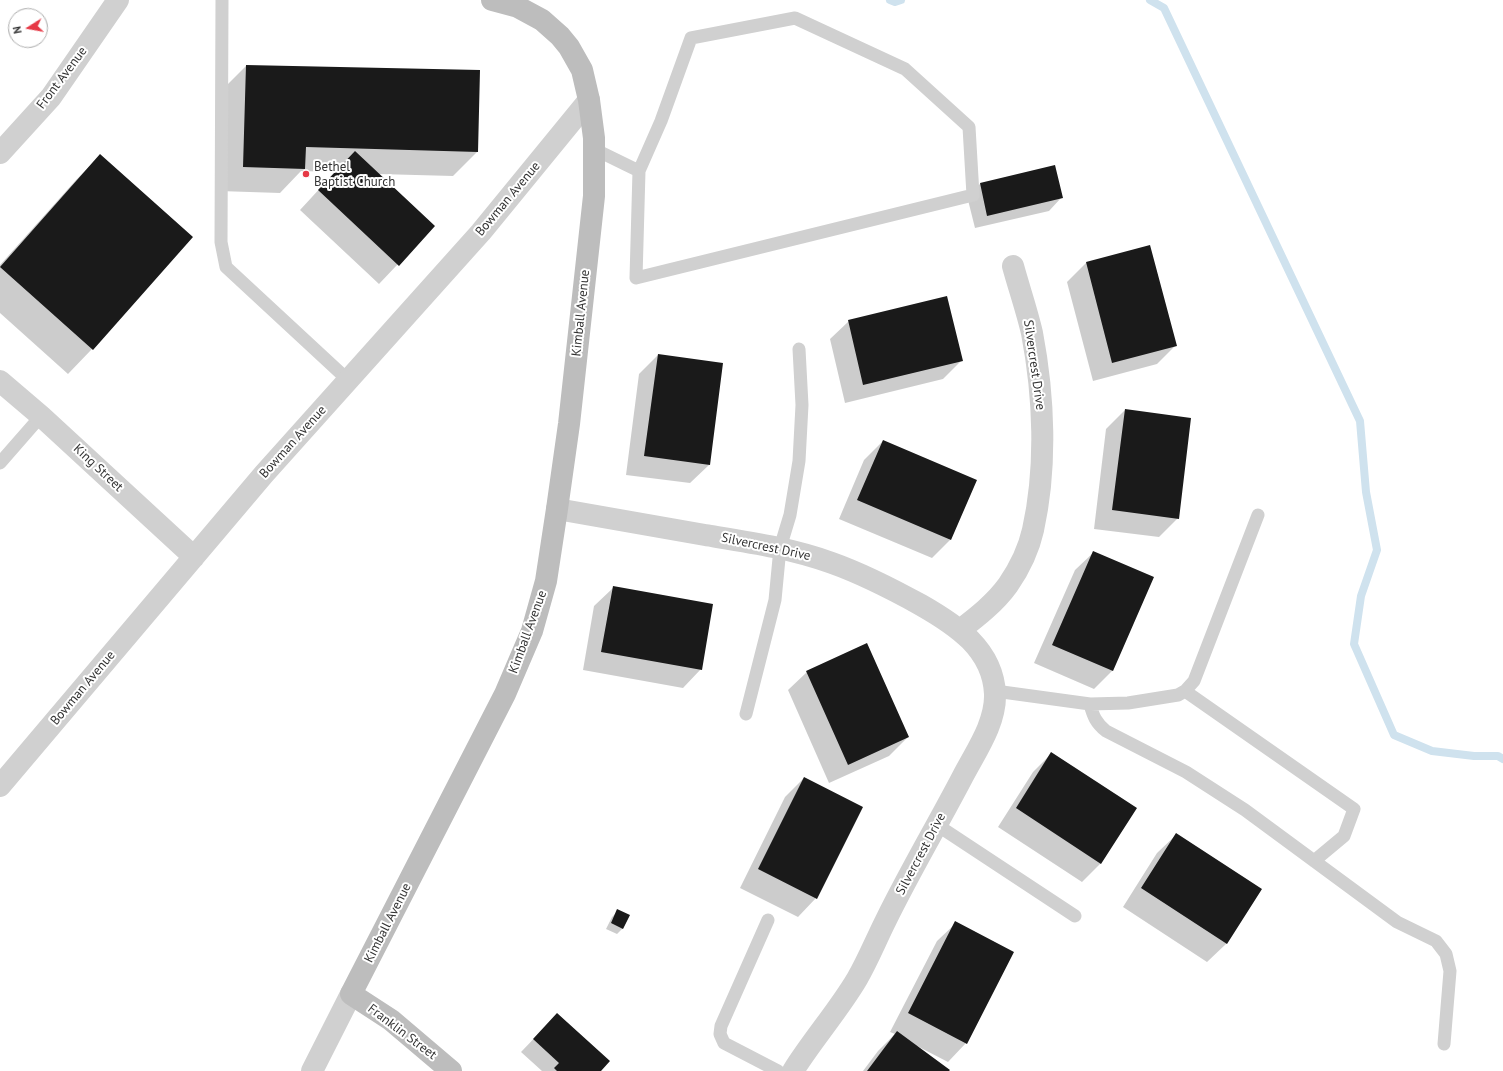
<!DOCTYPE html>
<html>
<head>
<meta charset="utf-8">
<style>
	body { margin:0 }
	#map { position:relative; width:1503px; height:1071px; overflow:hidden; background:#fff; font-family:"PT Sans",sans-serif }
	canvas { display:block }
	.north { position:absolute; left:8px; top:8px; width:40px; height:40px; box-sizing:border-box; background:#fff; border:1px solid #adadad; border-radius:50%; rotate:259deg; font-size:11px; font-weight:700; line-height:16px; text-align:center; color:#333 }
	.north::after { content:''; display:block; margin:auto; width:14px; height:18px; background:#e63946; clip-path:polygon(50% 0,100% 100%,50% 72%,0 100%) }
</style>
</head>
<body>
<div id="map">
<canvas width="1503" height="1071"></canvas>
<div class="north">N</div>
</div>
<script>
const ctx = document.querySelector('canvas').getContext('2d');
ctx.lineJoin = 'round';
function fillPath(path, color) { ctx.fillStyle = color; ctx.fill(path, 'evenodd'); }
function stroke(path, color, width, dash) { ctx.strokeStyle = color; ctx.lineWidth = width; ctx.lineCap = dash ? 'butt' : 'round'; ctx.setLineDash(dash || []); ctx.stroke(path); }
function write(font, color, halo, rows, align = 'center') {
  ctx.font = font + ' "PT Sans",sans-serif'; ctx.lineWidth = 4; ctx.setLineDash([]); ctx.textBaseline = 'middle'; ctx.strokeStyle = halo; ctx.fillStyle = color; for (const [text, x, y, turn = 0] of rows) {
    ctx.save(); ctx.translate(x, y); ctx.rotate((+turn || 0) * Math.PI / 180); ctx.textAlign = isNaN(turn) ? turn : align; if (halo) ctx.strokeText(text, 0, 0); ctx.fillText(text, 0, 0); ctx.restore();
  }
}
const shadow = new Path2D(`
	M 246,66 L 479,71 L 477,152 L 453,176 L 378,174 L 434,226 L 379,284 L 300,210 L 335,172 L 301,171 L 280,193 L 219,191 L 222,90 Z
	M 100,156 L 92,349 L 68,374 L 0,313 L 0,265 L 76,180 Z
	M 1054,166 L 1061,198 L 1049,211 L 975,228 L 967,196 L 980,184 Z
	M 1150,247 L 1176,345 L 1157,364 L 1093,381 L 1067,282 L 1086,263 Z
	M 849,321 L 962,360 L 943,379 L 845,403 L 830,339 Z
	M 658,355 L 709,465 L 690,483 L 626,475 L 639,374 Z
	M 1125,410 L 1178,518 L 1159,537 L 1094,529 L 1106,429 Z
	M 883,441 L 950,540 L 932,558 L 839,519 L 864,460 Z
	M 1094,552 L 1153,578 L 1112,671 L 1094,689 L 1034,663 L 1075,570 Z
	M 613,588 L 701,669 L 683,688 L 583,670 L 594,606 Z
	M 807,672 L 908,737 L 889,756 L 829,783 L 788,690 Z
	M 1051,754 L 1101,863 L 1082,882 L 998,827 L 1033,772 Z
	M 804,778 L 816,898 L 798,917 L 740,888 L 785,797 Z
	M 1176,835 L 1261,890 L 1226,944 L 1207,962 L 1123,907 L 1157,853 Z
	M 618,911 L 623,928 L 617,934 L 606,929 L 612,917 Z
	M 956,923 L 966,1043 L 948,1062 L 917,1046 L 917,1047 L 948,1071 L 863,1071 L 878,1051 L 895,1034 L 890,1032 L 937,941 Z
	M 545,1027 L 600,1071 L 542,1071 L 521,1052 Z`);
const stream = new Path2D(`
	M 890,0 L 895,2 L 901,0
	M 1150,0 L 1164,8 L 1360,421 L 1366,492 L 1377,550 L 1361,596 L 1354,644 L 1394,735 L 1432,751 L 1474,756 L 1498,756 L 1503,759`);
const building = new Path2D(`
	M 246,65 L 480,70 L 478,152 L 306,147 L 305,169 L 243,167 Z
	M 355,151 L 435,226 L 399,266 L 318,190 Z
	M 100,154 L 193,237 L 93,350 L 0,267 Z
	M 1055,165 L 1063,198 L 987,216 L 980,183 Z
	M 1150,245 L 1177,346 L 1112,363 L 1086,262 Z
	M 947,296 L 963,361 L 863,385 L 848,320 Z
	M 658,354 L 723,363 L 710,465 L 644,456 Z
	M 1125,409 L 1191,418 L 1179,519 L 1112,510 Z
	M 883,440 L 977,480 L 951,540 L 857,500 Z
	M 1093,551 L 1154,577 L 1113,671 L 1052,645 Z
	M 613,586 L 713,604 L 702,670 L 601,652 Z
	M 867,643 L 909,737 L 848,765 L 806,671 Z
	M 1051,752 L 1137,808 L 1101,864 L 1016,808 Z
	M 804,777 L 863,807 L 817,899 L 758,869 Z
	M 1176,833 L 1262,889 L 1227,944 L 1141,888 Z
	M 617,909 L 630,915 L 623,929 L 611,923 Z
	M 955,921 L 1014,952 L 967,1044 L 908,1013 Z
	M 557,1013 L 610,1061 L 601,1071 L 557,1071 L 554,1068 L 559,1063 L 533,1039 Z
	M 897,1031 L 950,1070 L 949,1071 L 867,1071 Z`);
const lane = new Path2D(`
	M 222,0 L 221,242 L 226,267 L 348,380
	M 795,18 L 905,69 L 969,127 L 973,195 L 636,278 L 639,171 L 661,121 L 691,38 Z
	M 594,149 L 639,171
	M 0,463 L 41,416
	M 995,691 L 1090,704 L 1128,703 L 1178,695 L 1185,691 L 1194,681 L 1258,515
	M 1185,691 L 1354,809 L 1344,836 L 1314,861
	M 1090,704 C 1093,716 1096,723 1106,731 L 1186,772 L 1245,810 L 1397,922 L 1436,941 L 1446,954 L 1450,971 L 1444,1044
	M 746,714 L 775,600 L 780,548 L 790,515 L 799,461 L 802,405 L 799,349
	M 937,825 L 1075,916
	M 768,920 L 721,1026 L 720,1034 L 724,1043 L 778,1071`);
const street = new Path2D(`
	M 0,153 L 51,97 L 118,0
	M 0,381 L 41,416 L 194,557
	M 557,509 C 606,518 656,526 705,535 C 748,542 791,548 832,563 C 863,574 892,589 921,605 C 956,625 993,649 995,694 C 996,723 976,751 963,776 C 938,824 910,871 886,920 C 876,940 868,960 857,979 C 838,1011 813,1039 793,1071
	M 960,630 C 977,617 995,603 1008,585 C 1019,569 1029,548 1033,530 C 1047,467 1044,396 1032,333 C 1027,311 1019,288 1013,266
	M 0,786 L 264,474 L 481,232 L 589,100
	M 312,1071 L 351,994`);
const secondary = new Path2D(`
	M 451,1071 L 391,1020 L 351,994 L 505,694 L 532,631 L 546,581 L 557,509 L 569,424 L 594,196 L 594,138 L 589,100 L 582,70 L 569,47 L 560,36 L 542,20 L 518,7 L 492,0`);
const markers = [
	[306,174,4,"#e63946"]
];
const streetNames = [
	["Front Avenue",62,78,-53],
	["Bowman Avenue",508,199,-50],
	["Kimball Avenue",581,313,-84],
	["Silvercrest Drive",1034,365,82],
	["Bowman Avenue",293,442,-48],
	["King Street",98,468,43],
	["Silvercrest Drive",766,547,12],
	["Kimball Avenue",528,632,-70],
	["Bowman Avenue",83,688,-50],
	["Silvercrest Drive",921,854,-62],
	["Kimball Avenue",388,923,-63],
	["Franklin Street",402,1032,37]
];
const poiNames = [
	["Bethel",314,167],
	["Baptist Church",314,182]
];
fillPath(shadow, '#0003');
stroke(stream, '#cfe2ee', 8);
fillPath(building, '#1a1a1a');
stroke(lane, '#d0d0d0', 13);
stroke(street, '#d0d0d0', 22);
stroke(secondary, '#bdbdbd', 22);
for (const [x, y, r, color] of markers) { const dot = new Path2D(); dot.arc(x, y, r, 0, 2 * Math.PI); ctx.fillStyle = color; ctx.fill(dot); stroke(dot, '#fff', 1.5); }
write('13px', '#333', '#fff', streetNames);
write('13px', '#333', '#fff', poiNames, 'left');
</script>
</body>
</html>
